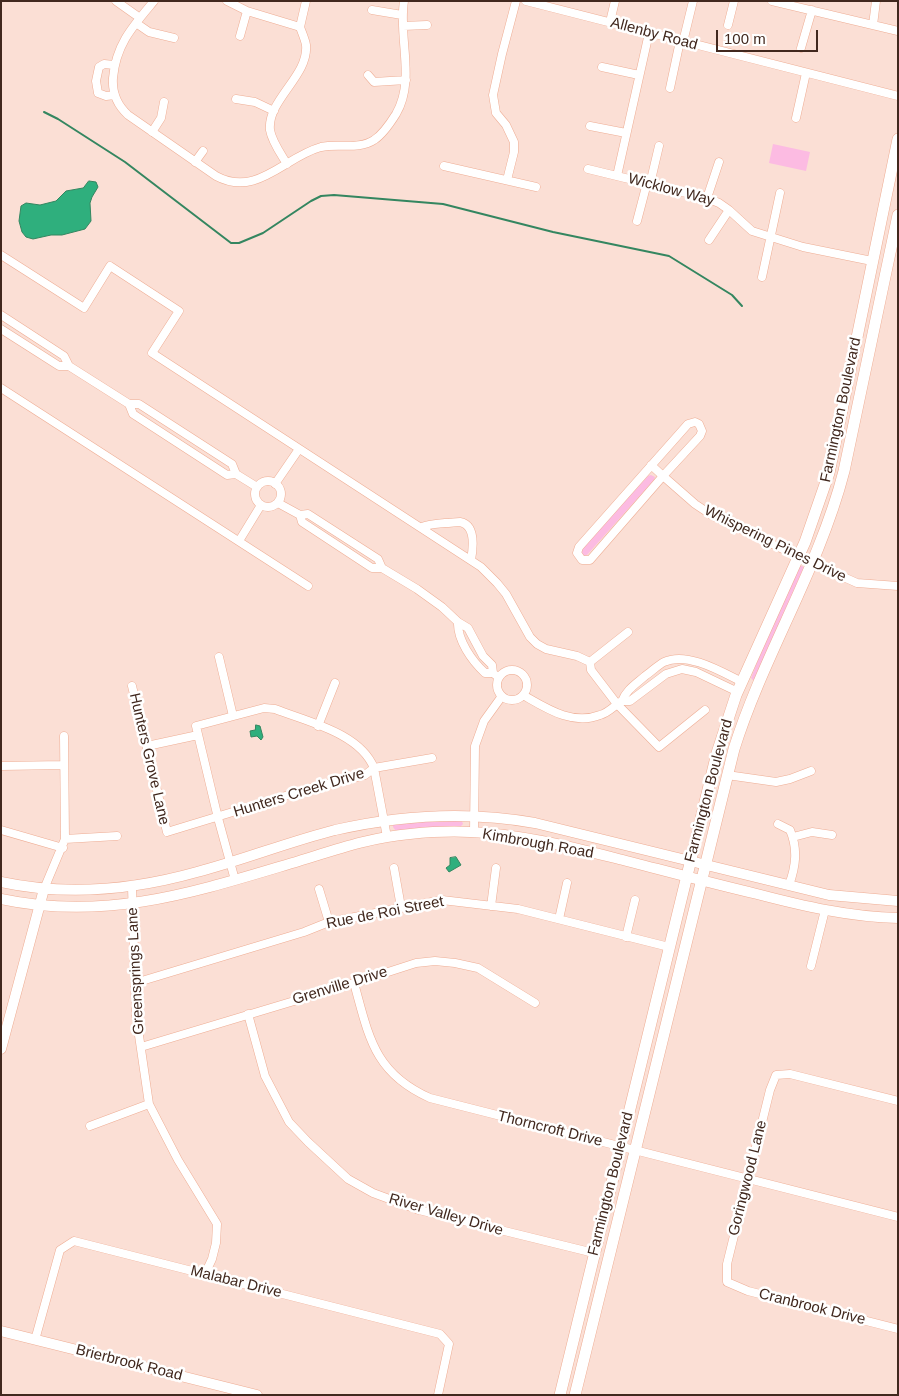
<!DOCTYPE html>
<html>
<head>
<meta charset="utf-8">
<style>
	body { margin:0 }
	#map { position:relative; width:899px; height:1396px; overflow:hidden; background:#fbdfd5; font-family:Helvetica,sans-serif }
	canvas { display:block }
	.frame { position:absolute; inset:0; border:2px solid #41281e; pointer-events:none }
	.scale { position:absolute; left:716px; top:30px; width:102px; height:22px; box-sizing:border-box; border:2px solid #41281e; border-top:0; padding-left:6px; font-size:15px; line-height:18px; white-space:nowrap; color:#41281e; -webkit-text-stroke:4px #fff; paint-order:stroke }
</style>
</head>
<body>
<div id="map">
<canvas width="899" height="1396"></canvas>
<div class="frame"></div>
<div class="scale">100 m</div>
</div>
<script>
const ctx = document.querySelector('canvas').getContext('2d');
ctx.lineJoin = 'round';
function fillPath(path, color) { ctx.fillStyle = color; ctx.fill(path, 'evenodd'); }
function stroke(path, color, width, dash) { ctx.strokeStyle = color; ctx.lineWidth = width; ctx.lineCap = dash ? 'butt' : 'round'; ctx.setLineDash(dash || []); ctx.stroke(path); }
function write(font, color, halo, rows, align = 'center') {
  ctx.font = font + ' Helvetica,sans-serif'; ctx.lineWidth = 5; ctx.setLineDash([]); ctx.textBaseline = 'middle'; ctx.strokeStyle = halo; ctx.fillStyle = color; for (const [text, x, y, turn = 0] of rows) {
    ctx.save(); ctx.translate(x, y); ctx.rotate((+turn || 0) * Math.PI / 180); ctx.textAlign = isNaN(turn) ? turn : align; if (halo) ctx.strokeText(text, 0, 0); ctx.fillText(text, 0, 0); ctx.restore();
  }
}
const green = new Path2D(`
	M 773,144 L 810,152 L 806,171 L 769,163 Z
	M 651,475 L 655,477 L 654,480 L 587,555 L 584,556 L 580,552 L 581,549 L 648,476 Z
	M 799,565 L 804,567 L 755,680 L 753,680 L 751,678 L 773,621 Z
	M 416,821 L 462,821 L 463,824 L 460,827 L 396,831 L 393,827 L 393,825 Z`);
const water = new Path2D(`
	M 89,181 L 96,182 L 98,187 L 92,197 L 90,203 L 91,221 L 85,229 L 62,235 L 51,235 L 33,239 L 26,237 L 22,232 L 19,221 L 21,206 L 26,203 L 40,205 L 56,201 L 66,191 L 83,188 Z
	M 256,725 L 260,726 L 263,737 L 261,740 L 257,736 L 251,737 L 250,731 L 255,730 Z
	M 456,857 L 461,865 L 449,872 L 446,868 L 450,865 L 450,858 Z`);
const stream = new Path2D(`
	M 44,112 L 58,119 L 125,162 L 231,243 L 239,243 L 263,233 L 311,201 L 321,196 L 334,195 L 443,204 L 553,232 L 669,256 L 732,295 L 742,306`);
const minor = new Path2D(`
	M 116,1 L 140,18
	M 154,1 C 133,26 116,44 113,78 C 112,93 117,105 128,115 L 216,176 C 257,198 284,157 321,147 C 338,143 359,150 374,140 C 382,135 391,122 396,114 C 416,80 398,38 404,1
	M 227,1 L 247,11 L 300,27 C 302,33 305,39 306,45 C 309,76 267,100 270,130 C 272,142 281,154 287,164
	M 526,1 L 898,96
	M 772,1 L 898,31
	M 372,10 L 402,15
	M 610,22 L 615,1
	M 136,23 L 149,32 L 174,38
	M 728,25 L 734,1
	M 873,25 L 876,1
	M 403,26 L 427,25
	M 300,27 L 306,1
	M 240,36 L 247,11
	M 683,42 L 693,1
	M 801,48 L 812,10
	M 114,65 L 104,64 L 99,67 L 96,81 L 98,93 L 106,96 L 115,95
	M 602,67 L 639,75
	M 368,75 L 374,82 L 406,80
	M 670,88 L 680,41
	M 236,99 L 255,102 L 274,111
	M 796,118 L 806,73
	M 590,126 L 626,133
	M 152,132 L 161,118 L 164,102
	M 195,162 L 203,151
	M 444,166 L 536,187
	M 588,169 L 707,198 L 719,203 L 729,210 L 752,231 L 803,247 L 872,261
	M 617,176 L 649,33
	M 507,180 L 514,152 L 514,142 L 506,125 L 496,113 L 493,95 L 502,54 L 516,1
	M 650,184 L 659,146
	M 707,198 L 719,162
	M 637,221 L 647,183
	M 709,240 L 729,210
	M 1,255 L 84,308 L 110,266 L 179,311 L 152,353 L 481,567 L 497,583 L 506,594 L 530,637 L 537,644 L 546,649 L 577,656 L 590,662
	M 762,277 L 780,193
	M 1,315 L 64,356 L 69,366 L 129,404
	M 1,329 L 59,366 L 69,366
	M 1,388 L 308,586
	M 651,465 L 663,476 L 700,436 L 702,431 L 699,424 L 695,422 L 688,424 L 579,547 L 577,553 L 582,560 L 590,560 L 663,476 L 695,504 L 713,516 L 812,563 L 857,583 L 898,586
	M 236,474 L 227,475 L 133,414 L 129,404 L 139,404 L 232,464 L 236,474 L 257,487
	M255 494a13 13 0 1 1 26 0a13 13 0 1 1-26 0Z
	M 275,484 L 299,449
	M 278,503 L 300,515
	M 422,527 C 430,524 436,524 445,523 C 450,523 456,522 460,522 C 476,525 473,549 471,560
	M 239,541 L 261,505
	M 382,568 L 378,559 L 308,514 L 300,515 L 302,522 L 372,568 L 382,568 L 417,589 L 442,607 L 458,622
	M 219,657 L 233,716
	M 590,662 L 591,670 L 617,704 L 659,747 L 705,710
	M 590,662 L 628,632
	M497 685a15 15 0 1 1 30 0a15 15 0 1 1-30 0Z
	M 493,673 L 492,665 L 483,656 L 468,628 L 458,622 C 457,640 472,661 485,673 L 493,673 L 498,677
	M 132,686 L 167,832 L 318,786 L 365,775 L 374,768 L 432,758
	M 738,692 L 696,672 L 682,669 L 666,674 L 630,701 L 622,701 C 626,690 636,684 645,676 C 651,672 658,665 664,662 C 687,651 722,672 742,682
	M 523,695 C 546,708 572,726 600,715 C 608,713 613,707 620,702
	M 318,726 L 335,683
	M 147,746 L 198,735
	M 1,766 L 64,765
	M 727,775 L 776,782 L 790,779 L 811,771
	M 778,824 L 790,830 C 798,849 796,866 789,885
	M 1,830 L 63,848
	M 474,832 L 475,746 L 484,721 L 502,696
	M 793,837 L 812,832 L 832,835
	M 65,839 L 117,836
	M 394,868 L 401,907
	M 235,880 L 218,818 L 196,726 L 264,708 L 275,709 C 308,722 360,733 374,768 L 387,837
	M 132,887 L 136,1015 L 149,1104 L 178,1160 L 217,1224 L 216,1243 L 212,1259 L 205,1274
	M 44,889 L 65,839 L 64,736
	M 319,889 L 329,922
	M 491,906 L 496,868
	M 559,919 L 567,883
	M 626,937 L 635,900
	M 811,966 L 825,910
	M 135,983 L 304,932 L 329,922 L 442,900 L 518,909 L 669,947
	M 354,983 C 369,1037 374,1073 430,1098 L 898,1217
	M 248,1014 L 265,1076 L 289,1122 L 308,1142 L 348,1179 L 373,1193 L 419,1210 L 594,1253
	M 141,1047 L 354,983 L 416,963 L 435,961 L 455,963 L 478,968 L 535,1003
	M 898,1101 L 790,1074 L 776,1075 L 770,1090 L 727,1264 L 727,1282 L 748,1291 L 898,1329
	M 90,1126 L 149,1104
	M 35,1340 L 60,1250 L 74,1241 L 440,1334 L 449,1344 L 438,1395`);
const tertiary = new Path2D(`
	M 1,882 C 66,896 133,890 197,872 C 243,860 288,842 335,830 C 401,815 468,811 535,823 L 829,895 L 898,901
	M 1,899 C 108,922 198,891 299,861 C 335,850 372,837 410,834 C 430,832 450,831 470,832 C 519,834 567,846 615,858 C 662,870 710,883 757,894 C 803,906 850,917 898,918
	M 1,1049 L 44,889
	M 1,1331 L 257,1395`);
const secondary = new Path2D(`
	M 560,1395 L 717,753 L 736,695 L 805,542 L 829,473 L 898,139
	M 575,1395 L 734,749 C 764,654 819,568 844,471 L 898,215`);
const streetNames = [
	["Allenby Road",654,34,15],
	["Wicklow Way",671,190,15],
	["Farmington Boulevard",841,410,-78],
	["Whispering Pines Drive",775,544,26],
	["Hunters Grove Lane",149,759,77],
	["Farmington Boulevard",709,791,-75],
	["Hunters Creek Drive",299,793,-17],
	["Kimbrough Road",538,844,10],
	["Rue de Roi Street",385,913,-11],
	["Greensprings Lane",136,971,-93],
	["Grenville Drive",340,986,-17],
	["Thorncroft Drive",550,1129,14],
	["Goringwood Lane",748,1178,-76],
	["Farmington Boulevard",611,1184,-76],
	["River Valley Drive",446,1215,16],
	["Malabar Drive",236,1282,14],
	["Cranbrook Drive",812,1307,14],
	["Brierbrook Road",129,1363,14]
];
fillPath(green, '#fcbbe2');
fillPath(water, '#2faf7d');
stroke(water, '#348660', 1);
stroke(stream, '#348660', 2);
stroke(minor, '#eead94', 9);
stroke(tertiary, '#eead94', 11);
stroke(secondary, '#eead94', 12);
stroke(minor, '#fff', 8);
stroke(tertiary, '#fff', 10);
stroke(secondary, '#fff', 11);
write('15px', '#41281e', '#fff', streetNames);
</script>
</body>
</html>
